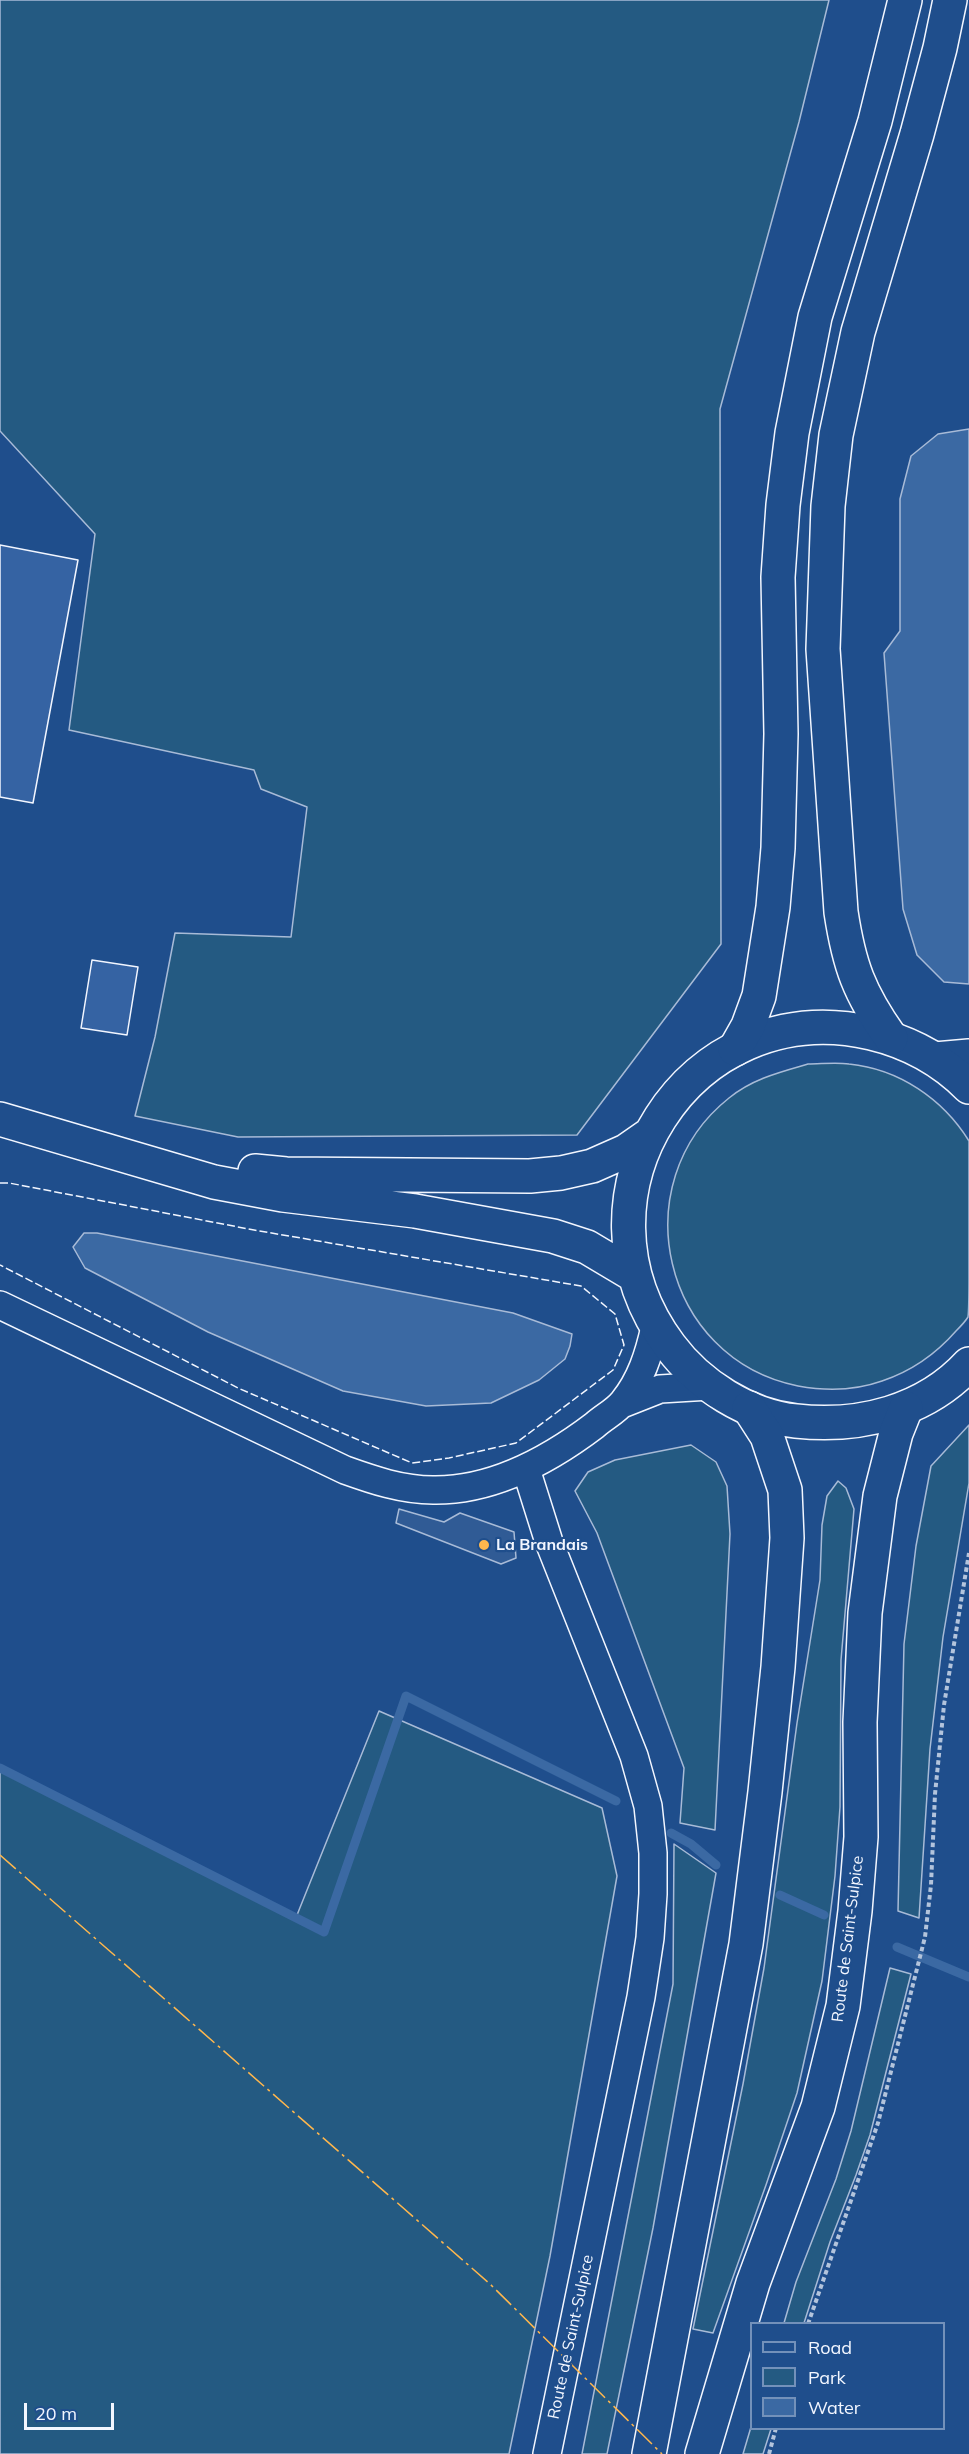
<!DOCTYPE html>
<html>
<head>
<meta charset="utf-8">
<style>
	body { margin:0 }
	#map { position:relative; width:969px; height:2454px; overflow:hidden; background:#1f4e8c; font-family:Mulish,sans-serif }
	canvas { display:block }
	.legend { position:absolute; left:750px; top:2322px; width:195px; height:108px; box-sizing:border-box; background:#1f4e8c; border:2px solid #7391ba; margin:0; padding:8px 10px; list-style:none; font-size:18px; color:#f2f6ff }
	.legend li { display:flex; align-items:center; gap:12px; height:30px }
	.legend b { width:30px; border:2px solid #7391ba }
	.scale { position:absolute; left:24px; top:2403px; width:90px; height:27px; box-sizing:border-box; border:3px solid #f2f6ff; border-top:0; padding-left:8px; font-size:18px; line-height:21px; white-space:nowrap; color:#f2f6ff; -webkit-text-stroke:4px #1f4e8c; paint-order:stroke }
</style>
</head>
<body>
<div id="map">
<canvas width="969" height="2454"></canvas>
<ul class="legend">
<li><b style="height:8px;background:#1f4e8c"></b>Road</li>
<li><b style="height:16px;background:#245a82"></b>Park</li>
<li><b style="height:16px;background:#3b69a3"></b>Water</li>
</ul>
<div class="scale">20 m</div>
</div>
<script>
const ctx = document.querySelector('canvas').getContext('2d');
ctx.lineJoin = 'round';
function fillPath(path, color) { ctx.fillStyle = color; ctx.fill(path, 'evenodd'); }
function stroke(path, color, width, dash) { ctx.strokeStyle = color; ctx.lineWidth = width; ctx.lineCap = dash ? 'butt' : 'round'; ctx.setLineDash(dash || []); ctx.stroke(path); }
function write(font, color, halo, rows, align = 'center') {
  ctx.font = font + ' Mulish,sans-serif'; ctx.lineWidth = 4.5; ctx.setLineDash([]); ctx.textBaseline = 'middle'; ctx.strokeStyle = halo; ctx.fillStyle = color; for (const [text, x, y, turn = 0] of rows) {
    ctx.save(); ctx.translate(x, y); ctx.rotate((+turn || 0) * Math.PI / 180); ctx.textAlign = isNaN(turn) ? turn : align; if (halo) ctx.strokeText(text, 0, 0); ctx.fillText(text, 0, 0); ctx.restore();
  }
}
const green = new Path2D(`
	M 0,0 L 829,0 L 799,122 L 720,409 L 721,944 L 577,1135 L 238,1137 L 135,1116 L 155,1037 L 175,933 L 291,937 L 307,807 L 261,789 L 254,770 L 69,730 L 95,534 L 0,431 Z
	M 808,1064 C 821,1064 836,1062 849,1064 C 899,1069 943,1099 969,1141 C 969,1186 969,1231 969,1277 C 969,1287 969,1308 968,1317 C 965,1322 960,1327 956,1331 C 935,1355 912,1371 882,1381 C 854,1391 826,1391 798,1386 C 662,1359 622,1183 729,1098 C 752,1079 780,1072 808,1064 Z
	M 969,1425 L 969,1483 L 943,1637 L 930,1749 L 919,1918 L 898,1911 L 904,1644 L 916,1546 L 931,1466 Z
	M 691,1445 L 716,1462 L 727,1486 L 730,1534 L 715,1830 L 680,1823 L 684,1768 L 597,1533 L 575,1491 L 588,1472 L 615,1460 Z
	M 838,1481 L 846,1488 L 854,1509 L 841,1660 L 840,1807 L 835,1876 L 822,1981 L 797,2093 L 766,2185 L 713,2333 L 693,2329 L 743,2084 L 764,1968 L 797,1723 L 820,1580 L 822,1525 L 827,1496 Z
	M 379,1711 L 602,1808 L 617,1876 L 550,2256 L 509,2454 L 0,2454 L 0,1771 L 295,1920 Z
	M 674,1844 L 716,1873 L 653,2228 L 607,2454 L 582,2454 L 673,1984 Z
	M 890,1968 L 911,1974 L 870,2135 L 856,2175 L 830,2242 L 804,2323 L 784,2323 L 796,2282 L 836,2179 L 851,2131 Z
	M 751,2427 L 752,2428 L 771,2429 L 763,2454 L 743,2454 Z`);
const parking = new Path2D(`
	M 399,1509 L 444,1522 L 460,1513 L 514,1532 L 516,1558 L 501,1564 L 396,1523 Z`);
const water = new Path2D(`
	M 969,429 L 969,984 L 944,982 L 917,955 L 903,909 L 884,653 L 900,631 L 900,499 L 911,456 L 938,434 Z
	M 84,1233 L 97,1233 L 513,1313 L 572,1334 L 570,1346 L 565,1359 L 539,1380 L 491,1403 L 426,1406 L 343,1391 L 208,1332 L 85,1268 L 73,1247 Z`);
const stream = new Path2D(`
	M 0,1768 L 324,1932 L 406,1696 L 616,1801
	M 671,1833 L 691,1844 L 716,1865
	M 780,1895 L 824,1915
	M 897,1947 L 969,1977`);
const building = new Path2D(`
	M 0,545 L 78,560 L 33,803 L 0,797 Z
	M 92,960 L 138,967 L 127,1035 L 81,1028 Z`);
const path = new Path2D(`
	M 808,2324 L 878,2123 L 925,1937 L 931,1885 L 935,1794 L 944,1705 L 969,1553
	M 769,2454 L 776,2428`);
const street = new Path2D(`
	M 0,1305 L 345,1470 C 373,1480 402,1490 433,1490 C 493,1491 549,1460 595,1425 C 604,1417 616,1411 623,1402 C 641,1380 649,1354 655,1327
	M 622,1404 L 660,1389 L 710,1386
	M 526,1469 L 549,1542 L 634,1756 L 648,1806 L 653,1853 L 653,1894 L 650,1938 L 641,1997 L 547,2454`);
const secondary = new Path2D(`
	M 935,1059 L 969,1056`);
const primary = new Path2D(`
	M 969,1087 C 942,1060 909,1042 871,1033 C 689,991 558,1197 670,1346 C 699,1385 748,1416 796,1421 C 859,1428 925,1412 969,1364
	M 0,1119 L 214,1182 L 283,1195 L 415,1211 L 553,1236 L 587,1247 L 634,1275
	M 255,1171 L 286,1174 L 530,1176 L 561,1173 L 592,1166 L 626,1151 L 649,1135`);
const highway = new Path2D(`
	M 891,1038 C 859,993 849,965 841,912 L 823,649 L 828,506 L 836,435 L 858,332 L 917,134 L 940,48 L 950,0
	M 735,1049 L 748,1026 L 759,996 L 773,907 L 778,848 L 781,734 L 778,577 L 783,505 L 792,433 L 815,317 L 875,121 L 905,0
	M 649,2454 L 746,1944 L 765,1792 L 778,1667 L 787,1538 L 785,1490 L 767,1436 L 749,1408
	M 702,2454 L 753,2283 L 818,2107 L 843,2006 L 855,1911 L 861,1837 L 860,1722 L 865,1613 L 880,1496 L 896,1433 L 906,1408`);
const fence = new Path2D(`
	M 0,1183 L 9,1183 L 254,1230 L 581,1286 L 615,1314 L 624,1345 L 613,1370 L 516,1443 L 449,1458 L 412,1463 L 238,1388 L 0,1265`);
const power = new Path2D(`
	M 0,1855 L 490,2284 L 662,2454`);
const markers = [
	[484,1545,6,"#ffb74d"]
];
const poiNames = [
	["La Brandais",496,1545]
];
const streetNames = [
	["Route de Saint-Sulpice",848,1939,-83],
	["Route de Saint-Sulpice",571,2337,-78]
];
fillPath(green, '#245a82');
stroke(green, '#a8bbd7', 1.5);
fillPath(parking, '#305b95');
stroke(parking, '#a8bbd7', 1.5);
fillPath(water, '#3b69a3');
stroke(water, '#a8bbd7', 1.5);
stroke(stream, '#3b69a3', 9);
fillPath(building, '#3563a3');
stroke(building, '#f2f6ff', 1.5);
stroke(street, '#f2f6ff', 30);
stroke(secondary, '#f2f6ff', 36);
stroke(primary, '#f2f6ff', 36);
stroke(highway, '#f2f6ff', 36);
stroke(path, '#b3c4dc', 4, [4.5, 3]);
stroke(street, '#1f4e8c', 27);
stroke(secondary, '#1f4e8c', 33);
stroke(primary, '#1f4e8c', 33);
stroke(highway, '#1f4e8c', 33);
stroke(fence, '#f2f6ff', 1.5, [8, 3]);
stroke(power, '#ffb74d', 1.5, [21, 4.5, 3, 4.5]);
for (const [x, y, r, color] of markers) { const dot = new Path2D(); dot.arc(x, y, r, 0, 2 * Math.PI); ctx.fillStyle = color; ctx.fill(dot); stroke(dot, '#1f4e8c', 2); }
write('bold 16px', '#f2f6ff', '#1f4e8c', poiNames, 'left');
write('16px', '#f2f6ff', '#1f4e8c', streetNames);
</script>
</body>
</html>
